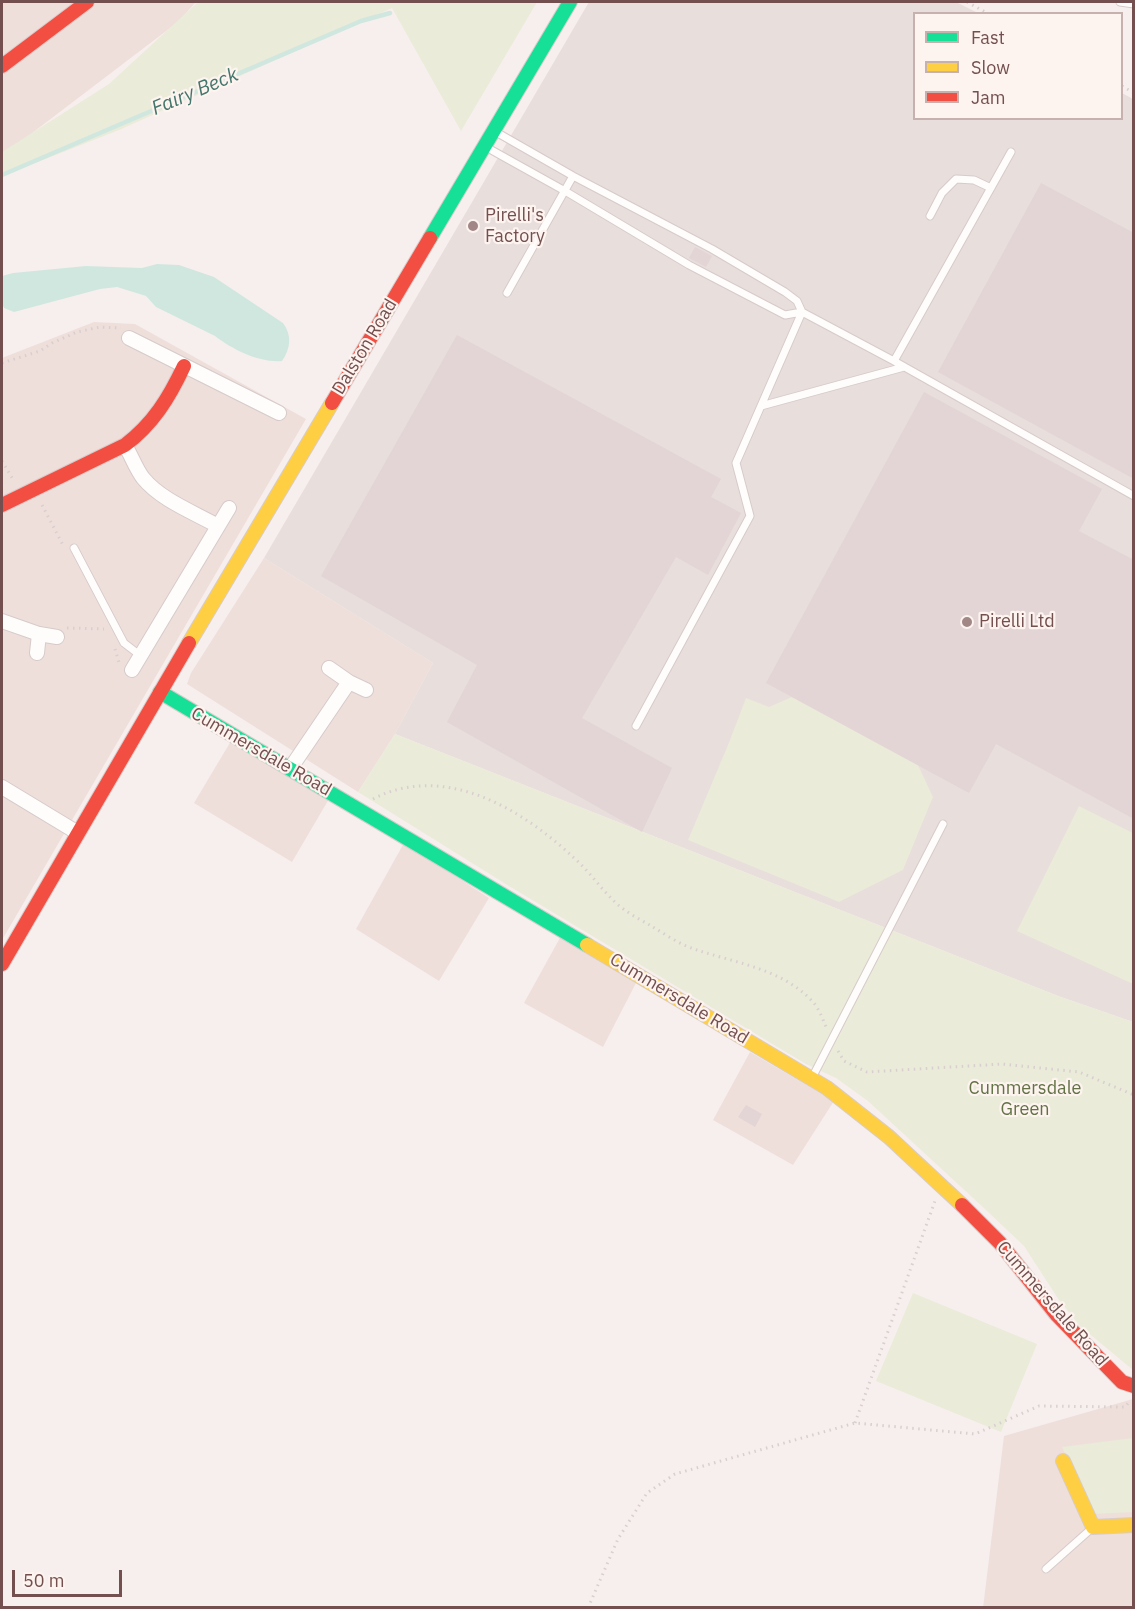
<!DOCTYPE html>
<html>
<head>
<meta charset="utf-8">
<style>
	body { margin:0 }
	#map { position:relative; width:1135px; height:1609px; overflow:hidden; background:#f7efed; font-family:"IBM Plex Sans",sans-serif }
	canvas { display:block }
	.frame { position:absolute; inset:0; border:3px solid #734f4f; pointer-events:none }
	.legend { position:absolute; left:913px; top:12px; width:210px; height:108px; box-sizing:border-box; background:#fdf3ef; border:2px solid #c6b1af; margin:0; padding:8px 10px; list-style:none; font-size:18px; color:#734f4f }
	.legend li { display:flex; align-items:center; gap:12px; height:30px }
	.legend b { width:30px; border:2px solid #c6b1af }
	.scale { position:absolute; left:12px; top:1570px; width:110px; height:27px; box-sizing:border-box; border:3px solid #734f4f; border-top:0; padding-left:8px; font-size:18px; line-height:21px; white-space:nowrap; color:#734f4f; -webkit-text-stroke:4px #fdf3ef; paint-order:stroke }
</style>
</head>
<body>
<div id="map">
<canvas width="1135" height="1609"></canvas>
<div class="frame"></div>
<ul class="legend">
<li><b style="height:8px;background:#16e098"></b>Fast</li>
<li><b style="height:8px;background:#ffcf43"></b>Slow</li>
<li><b style="height:8px;background:#f24e42"></b>Jam</li>
</ul>
<div class="scale">50 m</div>
</div>
<script>
const ctx = document.querySelector('canvas').getContext('2d');
ctx.lineJoin = 'round';
function fillPath(path, color) { ctx.fillStyle = color; ctx.fill(path, 'evenodd'); }
function stroke(path, color, width, dash) { ctx.strokeStyle = color; ctx.lineWidth = width; ctx.lineCap = dash ? 'butt' : 'round'; ctx.setLineDash(dash || []); ctx.stroke(path); }
function write(font, color, halo, rows, align = 'center') {
  ctx.font = font + ' "IBM Plex Sans",sans-serif'; ctx.lineWidth = 4.5; ctx.setLineDash([]); ctx.textBaseline = 'middle'; ctx.strokeStyle = halo; ctx.fillStyle = color; for (const [text, x, y, turn = 0] of rows) {
    ctx.save(); ctx.translate(x, y); ctx.rotate((+turn || 0) * Math.PI / 180); ctx.textAlign = isNaN(turn) ? turn : align; if (halo) ctx.strokeText(text, 0, 0); ctx.fillText(text, 0, 0); ctx.restore();
  }
}
const residential = new Path2D(`
	M 2,2 L 196,2 L 178,22 L 2,156 Z
	M 94,322 L 135,324 L 306,419 L 2,940 L 2,358 Z
	M 264,558 L 433,663 L 395,734 L 358,792 L 187,684 L 191,673 Z
	M 231,741 L 329,799 L 292,862 L 194,803 Z
	M 404,843 L 489,898 L 439,981 L 356,929 Z
	M 561,936 L 636,983 L 603,1047 L 524,1003 Z
	M 750,1052 L 834,1101 L 793,1165 L 713,1120 Z
	M 1133,1399 L 1133,1607 L 983,1608 L 1004,1436 Z`);
const industrial = new Path2D(`
	M 589,2 L 956,2 L 978,13 L 914,14 L 914,118 L 1122,118 L 1122,93 L 1133,99 L 1133,1022 L 1058,996 L 395,734 L 433,663 L 264,558 Z`);
const green = new Path2D(`
	M 198,2 L 537,2 L 461,131 L 392,8 L 119,130 L 2,176 L 2,152 L 109,84 Z
	M 792,697 L 918,765 L 933,797 L 903,870 L 839,902 L 688,840 L 728,745 L 746,698 L 769,707 Z
	M 395,734 L 1058,996 L 1133,1022 L 1133,1370 L 1080,1326 L 1057,1297 L 1024,1246 L 985,1209 L 868,1101 L 836,1078 L 806,1064 L 509,886 L 358,792 Z
	M 1079,806 L 1133,833 L 1133,984 L 1017,931 Z
	M 913,1293 L 1037,1344 L 1001,1432 L 876,1381 Z
	M 1133,1438 L 1133,1512 L 1092,1514 L 1062,1447 Z`);
const water = new Path2D(`
	M 157,264 L 179,265 L 214,277 L 283,323 C 292,335 291,348 282,361 C 260,363 233,350 215,336 L 156,307 L 146,296 L 117,287 L 100,289 L 14,312 L 4,308 L 2,304 L 2,276 L 13,273 L 86,266 L 142,268 Z`);
const stream = new Path2D(`
	M 2,175 L 361,21 L 390,13`);
const building = new Path2D(`
	M 1041,183 L 1134,233 L 1134,479 L 938,372 Z
	M 695,247 L 712,256 L 706,267 L 689,258 Z
	M 457,335 L 721,479 L 711,497 L 741,513 L 708,575 L 676,557 L 582,718 L 672,768 L 642,832 L 447,722 L 477,665 L 321,576 Z
	M 924,392 L 1102,489 L 1079,531 L 1134,560 L 1134,819 L 996,744 L 969,793 L 766,683 Z
	M 746,1105 L 762,1114 L 755,1127 L 738,1117 Z`);
const path = new Path2D(`
	M 967,2 L 989,14
	M 1122,86 L 1134,93
	M 2,363 L 40,351 L 52,343 L 77,332 L 100,327 L 121,328
	M 2,461 L 14,481
	M 42,505 L 64,547
	M 67,628 L 104,629
	M 115,649 L 120,666
	M 373,799 C 444,762 522,809 574,858 C 588,870 598,885 611,898 C 621,909 635,917 648,924 C 663,933 680,945 697,950 C 736,963 782,969 812,1001 C 819,1008 823,1020 827,1029
	M 838,1051 L 844,1061 L 867,1072 L 1002,1064 L 1079,1072 L 1134,1095
	M 855,1423 L 935,1201
	M 588,1608 L 618,1539 L 647,1493 L 675,1474 L 855,1423 L 975,1434 L 1039,1406 L 1125,1407 L 1130,1401`);
const lane = new Path2D(`
	M 1120,2 L 1134,4
	M 496,132 L 573,176 L 712,249 L 785,292 L 797,301 L 802,312 L 894,361 L 1134,496
	M 486,147 L 565,191 L 689,265 L 785,315 L 802,312
	M 930,216 L 942,193 L 956,179 L 974,180 L 991,188
	M 507,293 L 573,176
	M 894,361 L 1011,152
	M 761,406 L 904,367
	M 74,548 L 124,643 L 141,656
	M 636,726 L 750,516 L 736,463 L 802,312
	M 813,1076 L 943,824
	M 1046,1569 L 1091,1529`);
const street = new Path2D(`
	M 129,338 L 279,413
	M 125,445 C 131,455 136,469 143,478 C 161,500 193,512 218,526
	M 2,621 L 39,634
	M 37,653 L 39,634 L 57,637
	M 329,668 L 349,682 L 366,690
	M 132,670 L 229,508
	M 290,769 L 349,682
	M 2,787 L 78,833`);
const fast = new Path2D(`
	M 430,238 L 570,2
	M 160,692 L 587,945`);
const slow = new Path2D(`
	M 189,643 L 332,403
	M 587,945 L 827,1088 L 889,1137 L 962,1205
	M 1063,1461 L 1093,1527 L 1134,1525`);
const jam = new Path2D(`
	M 2,66 L 87,2
	M 332,403 L 430,238
	M 2,505 L 125,445 C 153,424 169,398 184,366
	M 2,964 L 189,643
	M 962,1205 L 1000,1243 L 1056,1314 L 1122,1382 L 1134,1386`);
const markers = [
	[473,226,6,"#a18786"],
	[967,622,6,"#a18786"]
];
const poiNames = [
	["Pirelli's",485,216],
	["Factory",485,237],
	["Pirelli Ltd",979,622]
];
const streetNames = [
	["Dalston Road",365,347,-59],
	["Cummersdale Road",261,752,30],
	["Cummersdale Road",679,999,31],
	["Cummersdale Road",1052,1304,49]
];
const parkNames = [
	["Cummersdale",1025,1089],
	["Green",1025,1110]
];
const waterNames = [
	["Fairy Beck",195,92,-23]
];
fillPath(residential, '#efdfdb');
fillPath(industrial, '#e8dedc');
fillPath(green, '#eaebd9');
fillPath(water, '#d0e7e0');
stroke(stream, '#d0e7e0', 4.5);
fillPath(building, '#e3d5d5');
stroke(lane, '#d6cbca', 9);
stroke(street, '#d6cbca', 16);
stroke(fast, '#d7cccb', 16);
stroke(slow, '#d7cccb', 16);
stroke(jam, '#d7cccb', 16);
stroke(path, '#d9cfcf', 3, [1.5, 4.5]);
stroke(lane, '#fefdfc', 7);
stroke(street, '#fefdfc', 14);
stroke(fast, '#16e098', 14);
stroke(slow, '#ffcf43', 14);
stroke(jam, '#f24e42', 14);
for (const [x, y, r, color] of markers) { const dot = new Path2D(); dot.arc(x, y, r, 0, 2 * Math.PI); ctx.fillStyle = color; ctx.fill(dot); stroke(dot, '#fdf3ef', 2); }
write('18px', '#734f4f', '#fdf3ef', poiNames, 'left');
write('18px', '#734f4f', '#fdf3ef', streetNames);
write('18px', '#627245', '#fdf3ef', parkNames);
write('italic 20px', '#44766c', '#fdf3ef', waterNames);
</script>
</body>
</html>
